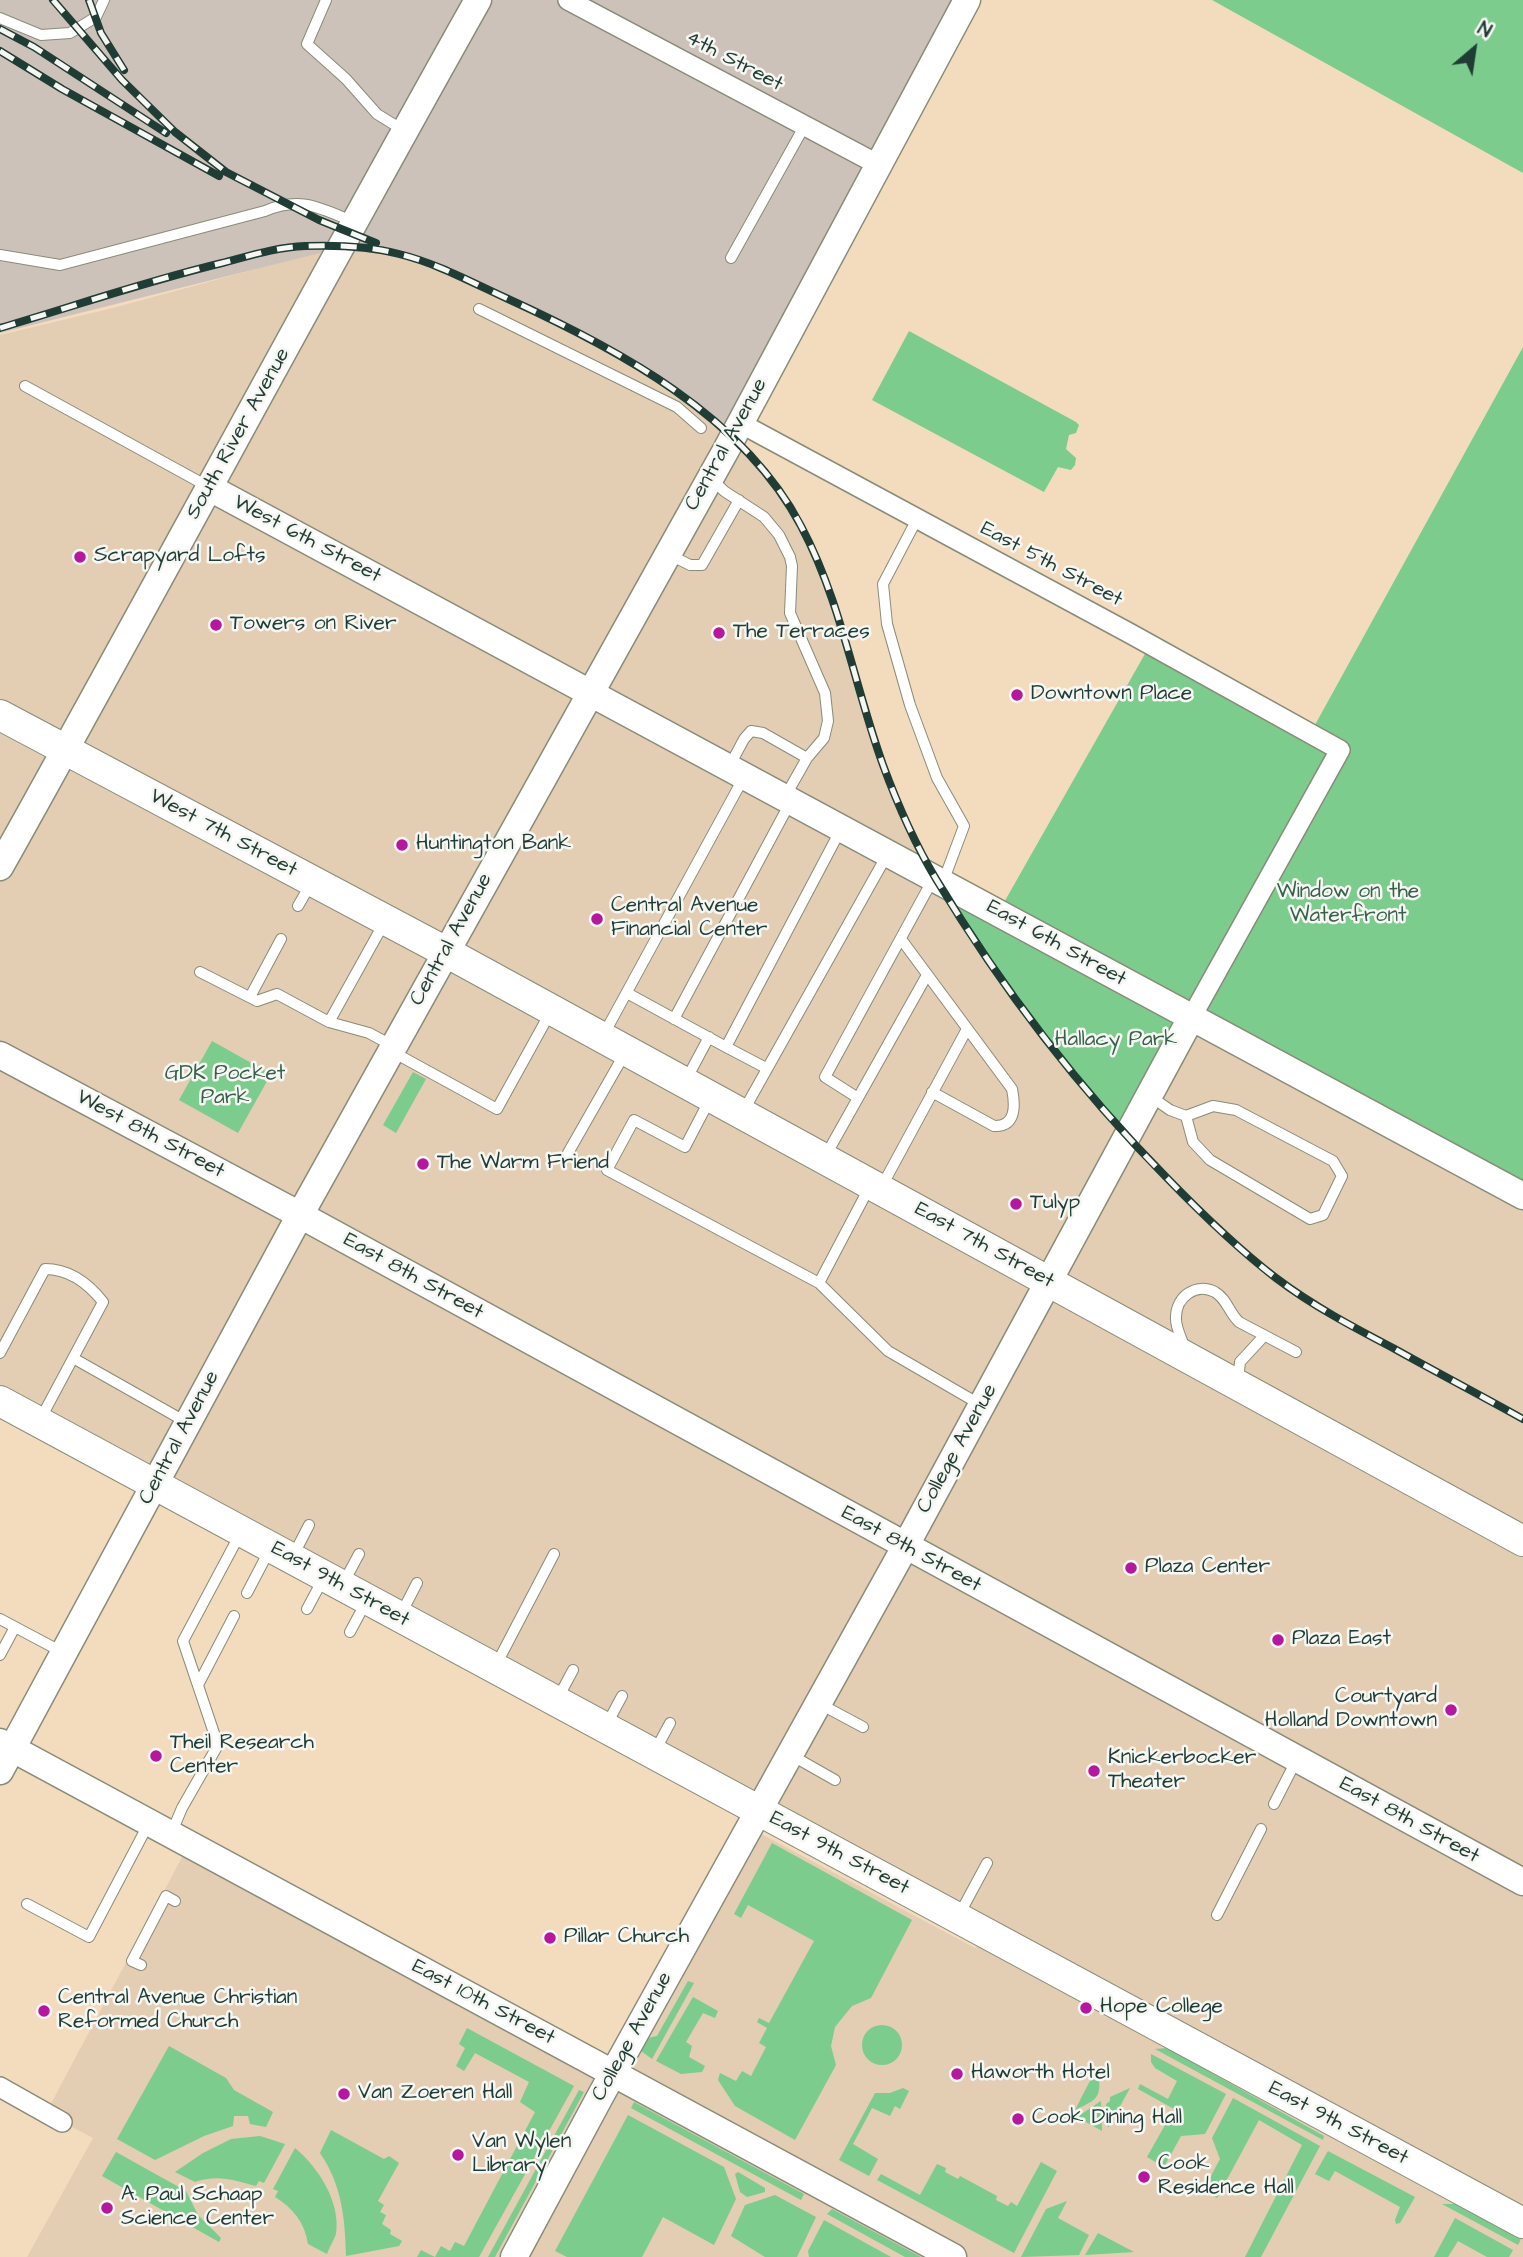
<!DOCTYPE html>
<html>
<head>
<meta charset="utf-8">
<style>
	body { margin:0 }
	#map { position:relative; width:1523px; height:2257px; overflow:hidden; background:#f3dcbe; font-family:"Architects Daughter",sans-serif }
	canvas { display:block }
	.north { position:absolute; left:1439px; top:14px; width:70px; height:70px; -webkit-text-stroke:5px #f6f6f2; paint-order:stroke; rotate:29deg; font-size:19px; font-weight:700; line-height:28px; text-align:center; color:#1f3d34 }
	.north::after { content:''; display:block; margin:auto; width:24px; height:32px; background:#1f3d34; clip-path:polygon(50% 0,100% 100%,50% 72%,0 100%) }
</style>
</head>
<body>
<div id="map">
<canvas width="1523" height="2257"></canvas>
<div class="north">N</div>
</div>
<script>
const ctx = document.querySelector('canvas').getContext('2d');
ctx.lineJoin = 'round';
function fillPath(path, color) { ctx.fillStyle = color; ctx.fill(path, 'evenodd'); }
function stroke(path, color, width, dash) { ctx.strokeStyle = color; ctx.lineWidth = width; ctx.lineCap = dash ? 'butt' : 'round'; ctx.setLineDash(dash || []); ctx.stroke(path); }
function write(font, color, halo, rows, align = 'center') {
  ctx.font = font + ' "Architects Daughter",sans-serif'; ctx.lineWidth = 5; ctx.setLineDash([]); ctx.textBaseline = 'middle'; ctx.strokeStyle = halo; ctx.fillStyle = color; for (const [text, x, y, turn = 0] of rows) {
    ctx.save(); ctx.translate(x, y); ctx.rotate((+turn || 0) * Math.PI / 180); ctx.textAlign = isNaN(turn) ? turn : align; if (halo) ctx.strokeText(text, 0, 0); ctx.fillText(text, 0, 0); ctx.restore();
  }
}
const built = new Path2D(`
	M 340,246 L 400,254 L 448,271 L 623,356 L 681,395 L 732,438 L 769,478 L 800,524 L 822,570 L 838,615 L 883,765 L 940,883 L 1523,1196 L 1523,2257 L 27,2257 L 93,2138 L 46,2113 L 189,1844 L 612,2073 L 750,1828 L 975,1948 L 984,1933 L 0,1401 L 0,335 L 113,308 Z`);
const industrial = new Path2D(`
	M 0,0 L 956,0 L 729,430 L 629,357 L 457,271 L 398,254 L 332,250 L 0,333 Z`);
const green = new Path2D(`
	M 1212,0 L 1523,0 L 1523,173 Z
	M 909,331 L 1076,422 L 1079,425 L 1076,433 L 1069,435 L 1066,449 L 1076,458 L 1075,465 L 1071,470 L 1058,467 L 1044,492 L 872,400 Z
	M 1523,347 L 1523,1196 L 998,913 L 1150,645 L 1310,734 Z
	M 940,883 L 1189,1020 L 1127,1138 L 1071,1073 L 1005,985 Z
	M 212,1041 L 271,1074 L 238,1133 L 179,1100 Z
	M 413,1072 L 426,1079 L 396,1133 L 383,1125 Z
	M 772,1843 L 912,1920 L 871,1998 L 852,2006 L 835,2027 L 831,2046 L 836,2065 L 795,2140 L 735,2106 L 718,2080 L 720,2073 L 736,2081 L 742,2071 L 751,2076 L 766,2047 L 759,2043 L 767,2028 L 757,2022 L 759,2018 L 769,2023 L 814,1941 L 748,1905 L 741,1918 L 734,1914 Z
	M 688,1981 L 694,1983 L 652,2059 L 641,2051 L 648,2038 L 657,2036 Z
	M 693,1997 L 718,2011 L 715,2018 L 703,2013 L 686,2042 L 692,2046 L 689,2057 L 705,2066 L 702,2072 L 681,2074 L 656,2061 Z
	M862 2045a20 20 0 1 1 40 0a20 20 0 1 1-40 0Z
	M 467,2028 L 574,2086 L 479,2257 L 417,2257 L 421,2250 L 435,2257 L 441,2246 L 450,2251 L 455,2242 L 464,2246 L 535,2112 L 520,2102 L 529,2082 L 475,2053 L 464,2071 L 456,2066 L 465,2048 L 459,2044 Z
	M 169,2046 L 226,2078 L 234,2090 L 273,2112 L 266,2127 L 250,2124 L 248,2116 L 234,2116 L 233,2126 L 204,2136 L 155,2160 L 117,2139 Z
	M 1167,2048 L 1324,2136 L 1323,2140 L 1155,2049 Z
	M 1151,2054 L 1226,2094 L 1205,2134 L 1181,2136 L 1164,2167 L 1147,2157 L 1174,2109 L 1138,2089 L 1140,2084 L 1168,2099 L 1177,2081 L 1155,2068 L 1151,2062 Z
	M 1093,2075 L 1099,2076 C 1101,2100 1095,2100 1075,2110 Z
	M 903,2088 L 909,2091 L 900,2109 L 895,2106 L 890,2116 L 872,2108 L 853,2144 L 878,2159 L 869,2176 L 839,2160 L 875,2093 L 890,2093 Z
	M 1130,2088 L 1108,2128 L 1106,2104 L 1110,2101 L 1110,2097 Z
	M 579,2090 L 584,2092 L 495,2257 L 488,2257 Z
	M 1233,2098 L 1320,2146 L 1261,2257 L 1245,2257 L 1302,2145 L 1259,2120 L 1217,2198 L 1203,2191 L 1220,2159 L 1212,2138 Z
	M 1101,2101 L 1102,2131 L 1077,2117 Z
	M 634,2102 L 804,2194 L 801,2200 L 631,2108 Z
	M 628,2115 L 724,2167 L 736,2199 L 714,2245 L 663,2217 L 642,2257 L 567,2257 L 555,2251 Z
	M 331,2130 L 384,2159 L 389,2156 L 399,2163 L 378,2201 L 384,2205 L 380,2212 L 386,2215 L 382,2224 L 391,2230 L 390,2234 L 402,2241 L 399,2246 L 346,2256 C 345,2218 342,2185 320,2153 Z
	M 260,2136 L 285,2144 L 264,2183 L 259,2181 L 256,2186 C 235,2180 216,2174 195,2182 L 175,2172 L 203,2153 L 231,2139 Z
	M 295,2148 C 318,2167 341,2202 336,2234 C 334,2240 329,2248 327,2254 L 308,2244 C 305,2223 293,2208 275,2197 L 278,2191 L 273,2189 Z
	M 1328,2151 L 1415,2197 L 1400,2223 L 1396,2224 L 1395,2220 L 1400,2207 L 1335,2171 L 1329,2181 L 1315,2174 Z
	M 116,2152 L 186,2191 L 198,2215 L 221,2238 L 219,2242 L 102,2176 Z
	M 1041,2162 L 1057,2171 L 1014,2253 L 877,2180 L 881,2174 L 920,2195 L 937,2164 L 946,2168 L 945,2172 L 958,2179 L 960,2176 L 997,2196 L 996,2200 L 1008,2206 L 1011,2202 L 1017,2206 Z
	M 738,2172 L 765,2188 L 765,2192 L 747,2197 L 740,2192 L 735,2174 Z
	M 775,2195 L 816,2217 L 797,2257 L 765,2257 L 731,2236 L 745,2205 Z
	M 1067,2201 L 1058,2218 L 1089,2235 L 1079,2255 L 1021,2257 L 1046,2209 Z
	M 1442,2204 L 1457,2204 L 1521,2239 L 1518,2245 Z
	M 832,2209 L 921,2257 L 905,2257 L 827,2214 Z
	M 1455,2218 L 1513,2250 L 1509,2257 L 1487,2257 L 1458,2241 L 1448,2257 L 1434,2257 Z
	M 824,2220 L 891,2257 L 809,2257 L 808,2251 Z
	M 1098,2233 L 1134,2252 L 1085,2255 Z`);
const lane = new Path2D(`
	M 326,0 L 307,44 L 346,79 L 377,114 L 403,130
	M 0,18 L 41,35 L 70,33 L 96,17 L 104,0
	M 0,255 L 60,265 L 265,211 C 301,196 320,208 354,222
	M 731,258 L 805,125
	M 479,309 L 677,407 L 701,428
	M 25,386 L 207,486
	M 713,480 L 724,491 L 764,517 L 779,535 L 790,557 L 792,566 L 790,613 L 825,693 L 828,721 L 824,738 L 807,758 L 785,797
	M 917,519 L 883,584 L 887,624 L 910,705 L 937,778 L 964,826 L 943,882
	M 668,554 L 690,565 L 702,565 L 739,500
	M 729,767 L 744,739 L 751,731 L 763,733 L 807,758
	M 298,906 L 310,885
	M 384,923 L 329,1022 L 369,1033 L 393,1046
	M 901,939 L 1012,1089 C 1015,1104 1017,1127 994,1126 L 932,1092
	M 200,972 L 257,1001 L 277,994 L 329,1022
	M 927,975 L 858,1098 L 825,1077 L 932,881
	M 627,993 L 726,1047 L 840,831
	M 250,997 L 281,939
	M 674,1019 L 791,801
	M 604,1034 L 744,777
	M 726,1047 L 766,1068
	M 391,1051 L 497,1109 L 550,1013
	M 686,1080 L 709,1037
	M 1150,1096 L 1170,1110 L 1186,1116 L 1213,1106 L 1236,1110 L 1333,1161 L 1342,1176 L 1323,1215 L 1310,1219 L 1210,1160 L 1193,1142 L 1186,1116
	M 709,1101 L 685,1147 L 634,1120 L 607,1170 L 819,1283 L 869,1188
	M 744,1110 L 887,855
	M 568,1153 L 625,1053
	M 826,1155 L 858,1098
	M 882,1186 L 967,1029
	M 819,1283 L 888,1351 L 981,1405
	M 1185,1349 C 1182,1339 1175,1327 1176,1317 C 1176,1297 1196,1282 1215,1292 C 1227,1299 1229,1313 1239,1322 L 1296,1352
	M 0,1353 L 45,1269 C 70,1269 88,1283 103,1302 L 41,1418
	M 73,1358 L 188,1423
	M 1238,1380 L 1240,1362 L 1264,1336
	M 293,1556 L 309,1525
	M 344,1582 L 359,1554
	M 247,1593 L 269,1551
	M 307,1609 L 323,1579
	M 401,1614 L 417,1583
	M 0,1619 L 15,1627
	M 350,1632 L 366,1602
	M 0,1655 L 15,1627 L 64,1653
	M 496,1665 L 554,1554
	M 198,1685 L 234,1616
	M 558,1698 L 573,1670
	M 820,1704 L 863,1727
	M 607,1724 L 622,1696
	M 655,1751 L 670,1723
	M 791,1755 L 835,1780
	M 1274,1804 L 1296,1761
	M 171,1834 L 182,1808 L 218,1745 L 183,1641 L 240,1534
	M 27,1904 L 89,1937 L 149,1823
	M 959,1915 L 987,1863
	M 1217,1915 L 1261,1829
	M 141,1965 L 132,1961 L 166,1896 L 175,1901`);
const street = new Path2D(`
	M 568,0 L 877,164
	M 740,423 L 1131,634 L 1340,750 L 1191,1018
	M 0,2087 L 62,2122`);
const secondary = new Path2D(`
	M 210,488 L 1523,1196
	M 0,867 C 161,579 316,288 478,0
	M 0,1055 L 300,1215 L 1523,1882
	M 0,1742 L 953,2257
	M 0,1771 L 300,1215 L 726,450 L 967,0
	M 514,2257 L 601,2095 L 905,1547 L 1191,1018`);
const primary = new Path2D(`
	M 0,715 L 446,952 L 1523,1541
	M 0,1401 L 1523,2223`);
const rail = new Path2D(`
	M 53,0 L 122,80 L 175,132 L 226,172 L 319,220 L 376,243
	M 89,0 L 101,33 L 124,70
	M 0,29 L 34,47 L 166,133
	M 0,51 L 62,89 L 219,176
	M 0,328 C 74,306 147,281 222,263 C 249,256 277,247 305,246 C 335,245 369,246 399,254 C 436,263 471,282 506,298 C 616,348 743,415 801,526 C 841,601 854,685 883,765 C 897,803 915,844 936,879 C 1001,987 1079,1089 1167,1178 C 1202,1214 1237,1248 1276,1278 C 1313,1306 1353,1327 1393,1348 C 1436,1372 1480,1395 1523,1419`);
const markers = [
	[80,557,7,"#b5179e"],
	[216,625,7,"#b5179e"],
	[719,633,7,"#b5179e"],
	[1017,695,7,"#b5179e"],
	[402,845,7,"#b5179e"],
	[597,919,7,"#b5179e"],
	[423,1164,7,"#b5179e"],
	[1016,1204,7,"#b5179e"],
	[1131,1568,7,"#b5179e"],
	[1278,1640,7,"#b5179e"],
	[1451,1710,7,"#b5179e"],
	[156,1756,7,"#b5179e"],
	[1094,1771,7,"#b5179e"],
	[550,1938,7,"#b5179e"],
	[1086,2008,7,"#b5179e"],
	[44,2011,7,"#b5179e"],
	[957,2074,7,"#b5179e"],
	[344,2094,7,"#b5179e"],
	[1018,2119,7,"#b5179e"],
	[458,2155,7,"#b5179e"],
	[1144,2177,7,"#b5179e"],
	[107,2208,7,"#b5179e"]
];
const streetNames = [
	["4th Street",734,62,28],
	["South River Avenue",239,434,-61],
	["Central Avenue",727,445,-61],
	["West 6th Street",307,540,28],
	["East 5th Street",1051,565,28],
	["West 7th Street",223,834,28],
	["Central Avenue",452,940,-61],
	["East 6th Street",1056,944,29],
	["West 8th Street",150,1135,28],
	["East 7th Street",984,1246,29],
	["East 8th Street",413,1277,29],
	["Central Avenue",180,1438,-62],
	["College Avenue",958,1449,-61],
	["East 8th Street",911,1550,29],
	["East 9th Street",340,1585,29],
	["East 8th Street",1409,1821,29],
	["East 9th Street",839,1854,28],
	["East 10th Street",483,2003,28],
	["College Avenue",633,2037,-61],
	["East 9th Street",1338,2124,28]
];
const poiNames = [
	["Scrapyard Lofts",94,557],
	["Towers on River",230,625],
	["The Terraces",733,633],
	["Downtown Place",1031,695],
	["Huntington Bank",416,845],
	["Central Avenue",611,907],
	["Financial Center",611,931],
	["The Warm Friend",437,1164],
	["Tulyp",1030,1204],
	["Plaza Center",1145,1568],
	["Plaza East",1292,1640],
	["Courtyard",1437,1698,"right"],
	["Holland Downtown",1437,1722,"right"],
	["Theil Research",170,1744],
	["Center",170,1768],
	["Knickerbocker",1108,1759],
	["Theater",1108,1783],
	["Pillar Church",564,1938],
	["Central Avenue Christian",58,1999],
	["Reformed Church",58,2023],
	["Hope College",1100,2008],
	["Haworth Hotel",971,2074],
	["Van Zoeren Hall",358,2094],
	["Cook Dining Hall",1032,2119],
	["Van Wylen",472,2143],
	["Library",472,2167],
	["Cook",1158,2165],
	["Residence Hall",1158,2189],
	["A. Paul Schaap",121,2196],
	["Science Center",121,2220]
];
const parkNames = [
	["Window on the",1348,893],
	["Waterfront",1348,917],
	["Hallacy Park",1116,1041],
	["GDK Pocket",225,1075],
	["Park",225,1099]
];
fillPath(built, '#e3cdb3');
fillPath(industrial, '#cdc2b9');
fillPath(green, '#7bcc8d');
stroke(lane, '#898c79', 12);
stroke(street, '#898c79', 22);
stroke(secondary, '#898c79', 29);
stroke(primary, '#898c79', 32);
stroke(lane, '#fff', 10);
stroke(street, '#fff', 19);
stroke(secondary, '#fff', 26);
stroke(primary, '#fff', 30);
stroke(rail, '#1f3d34', 8);
stroke(rail, '#f6f6f2', 5, [16]);
for (const [x, y, r, color] of markers) { const dot = new Path2D(); dot.arc(x, y, r, 0, 2 * Math.PI); ctx.fillStyle = color; ctx.fill(dot); stroke(dot, '#f6f6f2', 2.5); }
write('21px', '#1f3d34', '#f6f6f2', streetNames);
write('21px', '#1f3d34', '#f6f6f2', poiNames, 'left');
write('21px', '#36614a', '#f6f6f2', parkNames);
</script>
</body>
</html>
